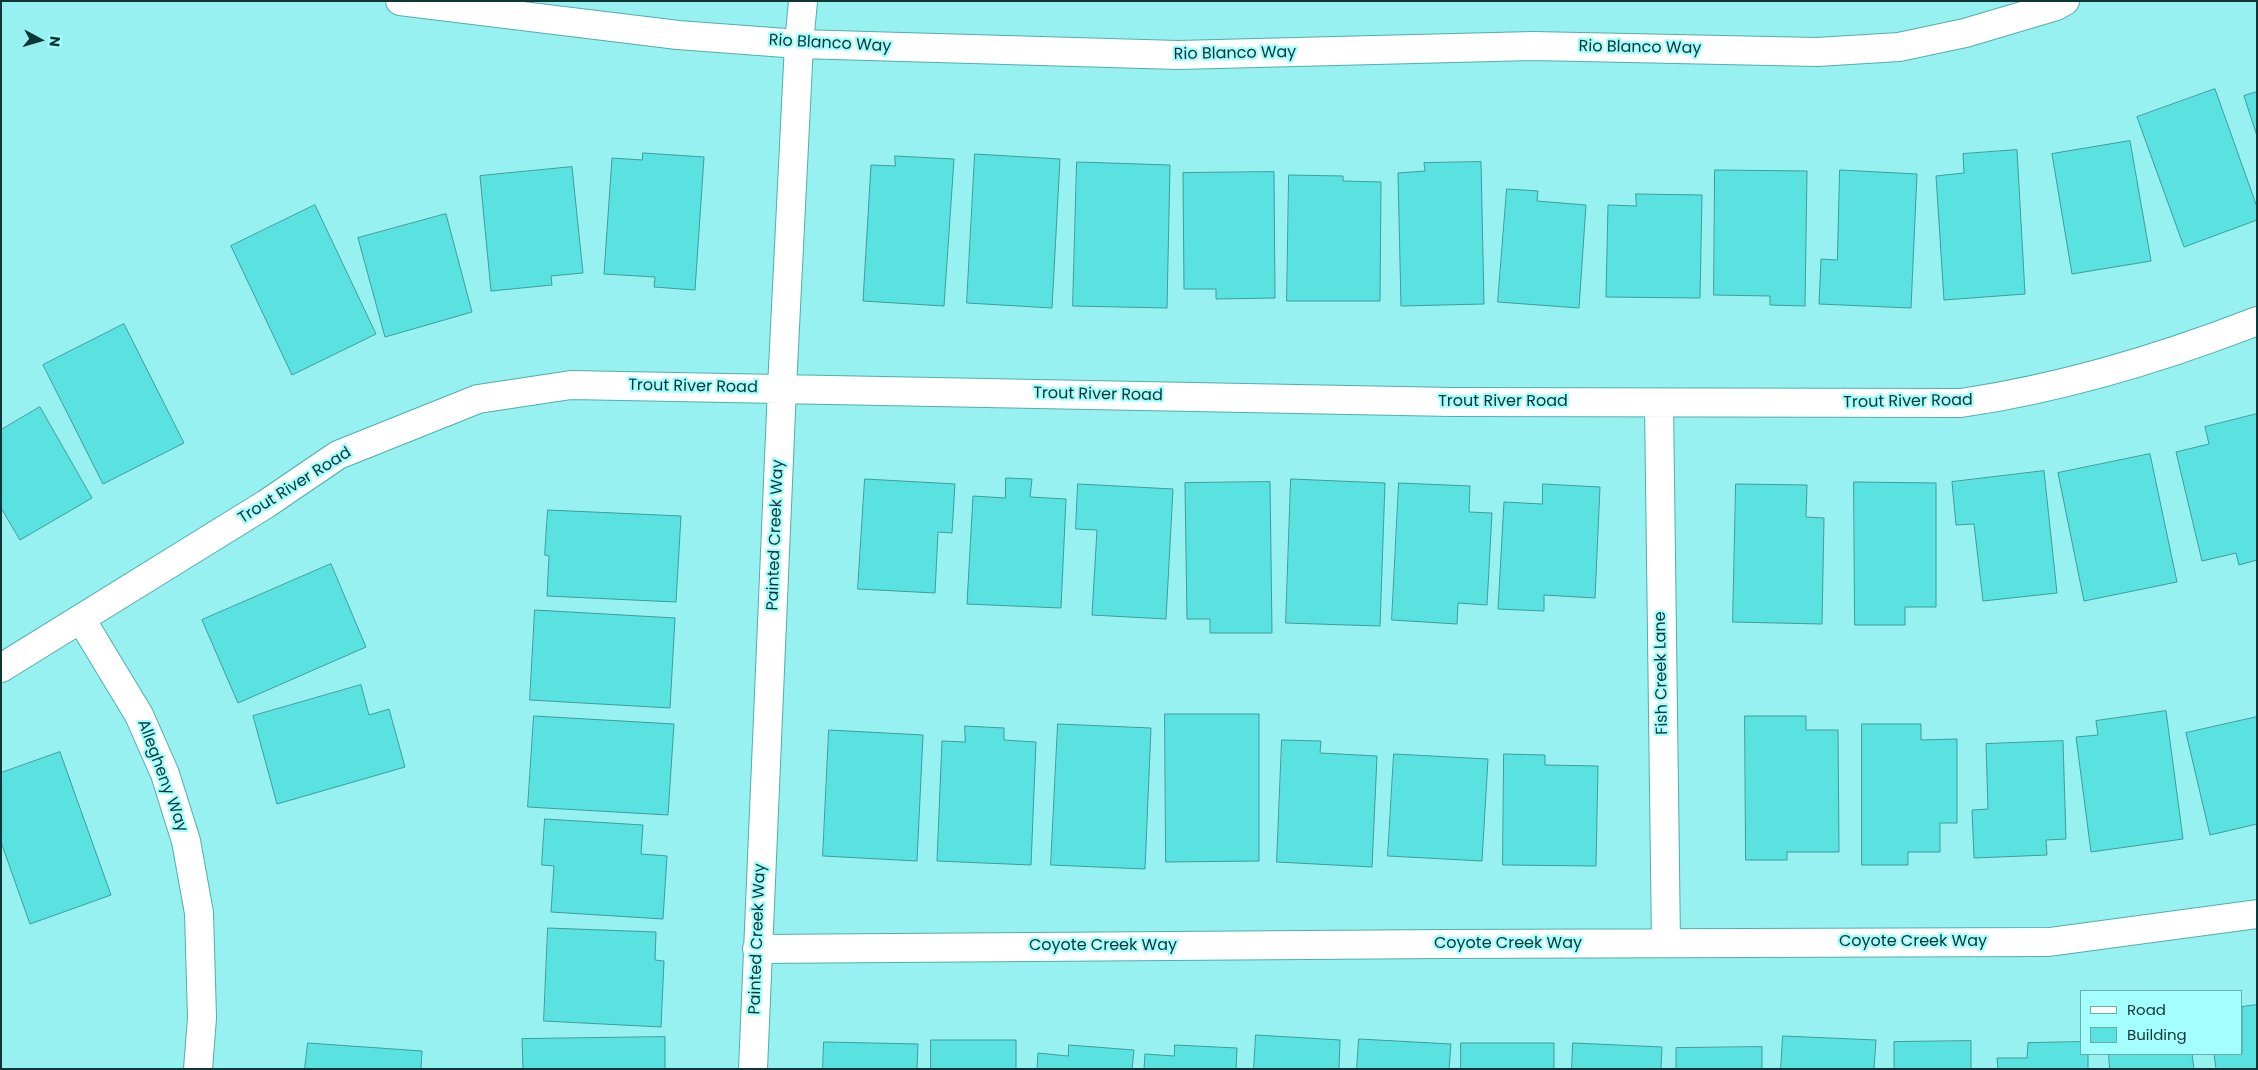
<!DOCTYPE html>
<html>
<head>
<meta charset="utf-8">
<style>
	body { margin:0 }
	#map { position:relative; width:2258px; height:1070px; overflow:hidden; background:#96f1f0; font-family:Poppins,sans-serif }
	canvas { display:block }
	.frame { position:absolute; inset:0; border:2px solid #0e3636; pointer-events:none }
	.legend { position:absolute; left:2080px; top:990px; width:162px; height:65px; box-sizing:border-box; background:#a3fefd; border:1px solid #67aead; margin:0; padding:6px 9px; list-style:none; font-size:15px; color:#0e3636 }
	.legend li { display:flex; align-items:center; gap:10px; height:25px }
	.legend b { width:25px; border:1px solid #67aead }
	.north { position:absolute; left:15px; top:15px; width:50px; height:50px; -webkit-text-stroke:4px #a3fefd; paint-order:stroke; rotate:96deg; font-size:14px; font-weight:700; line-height:20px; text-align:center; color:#0e3636 }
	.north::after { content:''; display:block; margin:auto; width:18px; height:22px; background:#0e3636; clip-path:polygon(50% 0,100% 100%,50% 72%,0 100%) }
</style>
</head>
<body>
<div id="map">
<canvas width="2258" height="1070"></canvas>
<div class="frame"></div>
<ul class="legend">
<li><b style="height:6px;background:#fff"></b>Road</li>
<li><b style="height:14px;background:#5ae2e1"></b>Building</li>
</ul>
<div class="north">N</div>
</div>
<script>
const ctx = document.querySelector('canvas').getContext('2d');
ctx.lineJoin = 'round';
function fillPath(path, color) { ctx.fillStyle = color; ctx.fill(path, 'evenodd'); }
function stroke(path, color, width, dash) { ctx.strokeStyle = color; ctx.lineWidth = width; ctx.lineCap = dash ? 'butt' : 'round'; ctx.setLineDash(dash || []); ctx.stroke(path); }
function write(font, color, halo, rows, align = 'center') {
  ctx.font = font + ' Poppins,sans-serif'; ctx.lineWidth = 4.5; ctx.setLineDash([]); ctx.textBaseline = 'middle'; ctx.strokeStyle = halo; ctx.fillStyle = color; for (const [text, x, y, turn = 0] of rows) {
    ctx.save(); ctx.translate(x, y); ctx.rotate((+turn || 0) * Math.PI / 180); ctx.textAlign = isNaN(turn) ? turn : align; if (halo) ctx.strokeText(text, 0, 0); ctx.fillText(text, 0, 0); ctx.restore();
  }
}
const building = new Path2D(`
	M 2215,89 L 2257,207 L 2257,220 L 2184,247 L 2137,117 Z
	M 2257,92 L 2257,136 L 2244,96 Z
	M 2130,141 L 2151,261 L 2072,274 L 2052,154 Z
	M 2017,150 L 2025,294 L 1944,300 L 1936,176 L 1964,173 L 1963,154 Z
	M 643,153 L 704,157 L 695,290 L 654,287 L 655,277 L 604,274 L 612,158 L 642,160 Z
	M 975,154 L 1060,159 L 1052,308 L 967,303 Z
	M 895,156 L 954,159 L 944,306 L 863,301 L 871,165 L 895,166 Z
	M 1077,162 L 1170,165 L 1167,308 L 1073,306 Z
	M 1481,162 L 1484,304 L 1401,306 L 1398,173 L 1425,171 L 1424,163 Z
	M 572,167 L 583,273 L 551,276 L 552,285 L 491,291 L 480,176 Z
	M 1715,170 L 1807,171 L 1805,306 L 1770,305 L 1770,296 L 1714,295 Z
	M 1840,170 L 1917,174 L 1911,308 L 1819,304 L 1821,259 L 1837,260 Z
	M 1274,172 L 1275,298 L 1216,299 L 1216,289 L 1184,289 L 1183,173 Z
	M 1289,175 L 1343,176 L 1343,181 L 1381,182 L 1380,301 L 1287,301 Z
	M 1507,189 L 1538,191 L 1537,201 L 1586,205 L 1579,308 L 1498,302 Z
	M 1636,194 L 1702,195 L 1700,298 L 1606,297 L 1608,205 L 1636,206 Z
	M 315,205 L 376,334 L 292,375 L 231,246 Z
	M 446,214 L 472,312 L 385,337 L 358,238 Z
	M 124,324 L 184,443 L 103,484 L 43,365 Z
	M 40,407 L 92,498 L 20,540 L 1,508 L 1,430 Z
	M 2257,414 L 2257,560 L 2239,565 L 2236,553 L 2202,561 L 2176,452 L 2209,444 L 2205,427 Z
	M 2150,454 L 2177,582 L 2084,601 L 2058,473 Z
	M 2044,471 L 2057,593 L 1983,601 L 1974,524 L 1956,525 L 1952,482 Z
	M 1006,478 L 1032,479 L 1030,497 L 1066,499 L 1061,608 L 967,604 L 973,496 L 1005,498 Z
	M 865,479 L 955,484 L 952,533 L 938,532 L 935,593 L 858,589 Z
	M 1291,479 L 1385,483 L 1380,626 L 1286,623 Z
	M 1270,482 L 1272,633 L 1210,633 L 1210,619 L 1187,619 L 1185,483 Z
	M 1854,482 L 1936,483 L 1936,607 L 1905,607 L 1905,625 L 1855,625 Z
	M 1399,483 L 1470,486 L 1469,512 L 1492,513 L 1487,605 L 1458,603 L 1457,624 L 1392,620 Z
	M 1078,484 L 1173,489 L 1166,619 L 1092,615 L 1097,530 L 1076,529 Z
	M 1543,484 L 1600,487 L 1595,598 L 1544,595 L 1544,611 L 1498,609 L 1504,502 L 1542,504 Z
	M 1736,484 L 1807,485 L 1806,517 L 1824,518 L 1822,624 L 1733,622 Z
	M 548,510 L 681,516 L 676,602 L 547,596 L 549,556 L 545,555 Z
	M 331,564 L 366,647 L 238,703 L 202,620 Z
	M 535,610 L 675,618 L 670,708 L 530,700 Z
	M 361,685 L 369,715 L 389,709 L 405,767 L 277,804 L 253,716 Z
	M 2166,711 L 2183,839 L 2091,852 L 2076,737 L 2098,735 L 2096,721 Z
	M 1165,714 L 1259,714 L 1259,861 L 1166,862 Z
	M 534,716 L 674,724 L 668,815 L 528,807 Z
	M 1745,716 L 1806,716 L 1806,730 L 1838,730 L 1839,852 L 1787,852 L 1787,860 L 1746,860 Z
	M 2257,717 L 2257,824 L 2210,835 L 2186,733 Z
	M 1058,724 L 1151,728 L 1145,869 L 1051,865 Z
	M 1862,724 L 1921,724 L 1921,740 L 1957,739 L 1957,823 L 1940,823 L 1940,852 L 1908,852 L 1908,865 L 1862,865 Z
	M 965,726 L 1004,728 L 1004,740 L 1036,742 L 1031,865 L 937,861 L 942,741 L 965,742 Z
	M 829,730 L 923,735 L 917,861 L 823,856 Z
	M 1282,740 L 1321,741 L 1320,753 L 1377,756 L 1372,867 L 1277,862 Z
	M 2063,741 L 2066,839 L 2046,840 L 2047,855 L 1974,858 L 1972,810 L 1988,809 L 1986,744 Z
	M 60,752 L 111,895 L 30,924 L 1,842 L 1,773 Z
	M 1394,754 L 1488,759 L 1482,861 L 1388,856 Z
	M 1504,754 L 1545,755 L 1545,765 L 1598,766 L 1596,866 L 1503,865 Z
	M 545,819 L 643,825 L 641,854 L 667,856 L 663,919 L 551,912 L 554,866 L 542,865 Z
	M 548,928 L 656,932 L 655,960 L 664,961 L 661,1027 L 544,1021 Z
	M 2257,1005 L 2257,1069 L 2216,1069 L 2214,1054 L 2242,1054 L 2242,1007 Z
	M 1256,1035 L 1340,1040 L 1339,1069 L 1254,1069 Z
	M 1783,1036 L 1876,1040 L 1874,1069 L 1781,1069 Z
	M 665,1037 L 665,1069 L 523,1069 L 522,1039 Z
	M 1359,1039 L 1451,1044 L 1449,1069 L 1357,1069 Z
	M 931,1040 L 1016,1040 L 1016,1069 L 931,1069 Z
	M 1971,1041 L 1971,1069 L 1894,1069 L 1894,1042 Z
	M 824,1042 L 918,1044 L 917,1069 L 823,1069 Z
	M 2082,1042 L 2082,1054 L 2088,1054 L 2088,1069 L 1998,1069 L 1997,1058 L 2027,1058 L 2028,1043 Z
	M 308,1043 L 422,1051 L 421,1069 L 305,1069 Z
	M 1461,1043 L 1554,1043 L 1554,1069 L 1461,1069 Z
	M 1573,1043 L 1662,1047 L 1661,1069 L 1572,1069 Z
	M 1069,1045 L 1134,1050 L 1132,1069 L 1037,1069 L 1038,1053 L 1068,1056 Z
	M 1175,1045 L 1237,1048 L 1236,1069 L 1144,1069 L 1145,1054 L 1174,1056 Z
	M 1762,1047 L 1762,1069 L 1676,1069 L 1676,1048 Z
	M 2109,1054 L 2192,1054 L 2194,1069 L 2110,1069 Z`);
const minor = new Path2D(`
	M 400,1 L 678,35 L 799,44 L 1178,55 L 1533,46 L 1817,52 L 1899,47 L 1965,33 L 2056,6 L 2065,1
	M 1659,403 L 1666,943
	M 81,619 L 139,715 L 165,774 L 186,841 L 199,913 L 202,1018 L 198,1069
	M 1,668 L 266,504 L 338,455 L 478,399 L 571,385 L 1452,402 L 1961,403 C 2062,388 2162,358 2257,321
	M 757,949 L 1444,944 L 2049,942 L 2257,914
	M 753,1069 L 782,388 L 799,44 L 803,1`);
const streetNames = [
	["Rio Blanco Way",830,44,3],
	["Rio Blanco Way",1640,48,1],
	["Rio Blanco Way",1235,54,-1],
	["Trout River Road",693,387,1],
	["Trout River Road",1098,395,1],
	["Trout River Road",1503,402],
	["Trout River Road",1908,402,-1],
	["Trout River Road",295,486,-32],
	["Painted Creek Way",776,535,-88],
	["Fish Creek Lane",1662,673,-91],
	["Allegheny Way",162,776,70],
	["Painted Creek Way",758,939,-88],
	["Coyote Creek Way",1913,942],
	["Coyote Creek Way",1508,944],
	["Coyote Creek Way",1103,946]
];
fillPath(building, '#5ae2e1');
stroke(building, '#3e9c9c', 1);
stroke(minor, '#52aead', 30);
stroke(minor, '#fff', 28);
write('16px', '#0e3636', '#a3fefd', streetNames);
</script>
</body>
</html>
